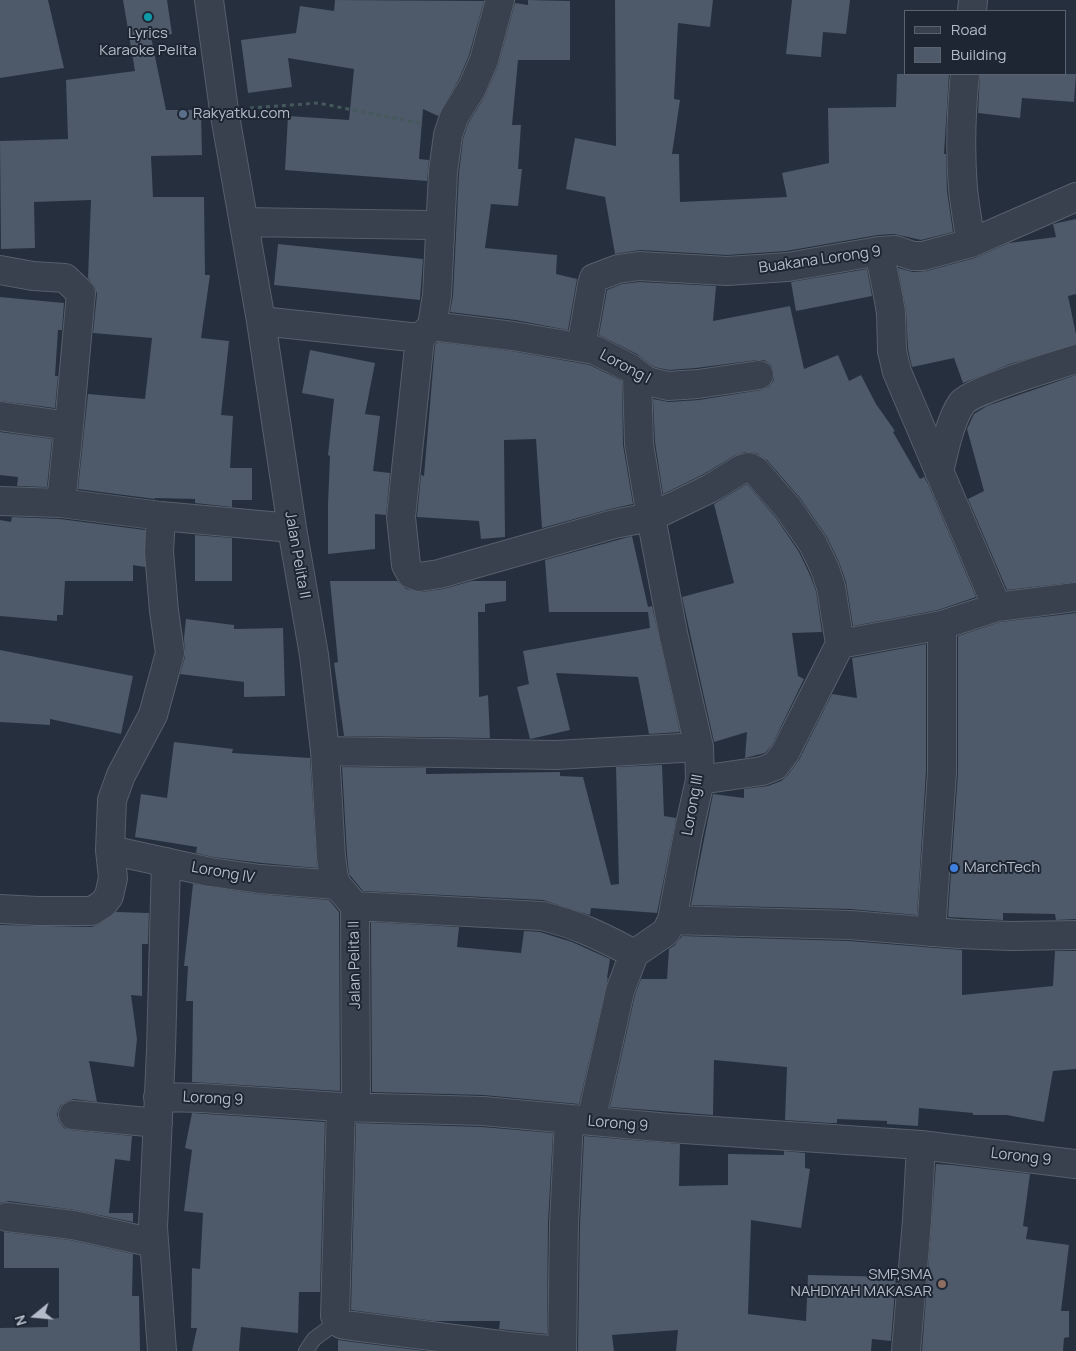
<!DOCTYPE html>
<html>
<head>
<meta charset="utf-8">
<style>
	body { margin:0 }
	#map { position:relative; width:1076px; height:1351px; overflow:hidden; background:#252f3d; font-family:Manrope,sans-serif }
	canvas { display:block }
	.legend { position:absolute; left:904px; top:10px; width:162px; height:65px; box-sizing:border-box; background:#1e2633; border:1px solid #5a626f; margin:0; padding:6px 9px; list-style:none; font-size:15px; color:#b5bcc9 }
	.legend li { display:flex; align-items:center; gap:10px; height:25px }
	.legend b { width:25px; border:1px solid #5a626f }
	.north { position:absolute; left:10px; top:1291px; width:50px; height:50px; -webkit-text-stroke:4px #1e2633; paint-order:stroke; rotate:253deg; font-size:14px; font-weight:700; line-height:20px; text-align:center; color:#b5bcc9 }
	.north::after { content:''; display:block; margin:auto; width:18px; height:22px; background:#b5bcc9; clip-path:polygon(50% 0,100% 100%,50% 72%,0 100%) }
</style>
</head>
<body>
<div id="map">
<canvas width="1076" height="1351"></canvas>
<ul class="legend">
<li><b style="height:6px;background:#39414e"></b>Road</li>
<li><b style="height:14px;background:#4e5969"></b>Building</li>
</ul>
<div class="north">N</div>
</div>
<script>
const ctx = document.querySelector('canvas').getContext('2d');
ctx.lineJoin = 'round';
function fillPath(path, color) { ctx.fillStyle = color; ctx.fill(path, 'evenodd'); }
function stroke(path, color, width, dash) { ctx.strokeStyle = color; ctx.lineWidth = width; ctx.lineCap = dash ? 'butt' : 'round'; ctx.setLineDash(dash || []); ctx.stroke(path); }
function write(font, color, halo, rows, align = 'center') {
  ctx.font = font + ' Manrope,sans-serif'; ctx.lineWidth = 4; ctx.setLineDash([]); ctx.textBaseline = 'middle'; ctx.strokeStyle = halo; ctx.fillStyle = color; for (const [text, x, y, turn = 0] of rows) {
    ctx.save(); ctx.translate(x, y); ctx.rotate((+turn || 0) * Math.PI / 180); ctx.textAlign = isNaN(turn) ? turn : align; if (halo) ctx.strokeText(text, 0, 0); ctx.fillText(text, 0, 0); ctx.restore();
  }
}
const building = new Path2D(`
	M 0,0 L 48,0 L 64,68 L 0,78 Z
	M 123,0 L 167,0 L 172,34 L 151,37 L 166,110 L 201,110 L 202,155 L 151,156 L 153,197 L 204,197 L 205,275 L 210,275 L 201,338 L 229,341 L 221,415 L 233,416 L 230,468 L 252,468 L 252,500 L 232,500 L 232,507 L 195,503 L 195,499 L 155,498 L 155,499 L 78,489 L 88,394 L 145,399 L 152,338 L 93,333 L 97,294 L 95,287 L 88,278 L 91,200 L 34,202 L 35,248 L 1,249 L 0,141 L 68,139 L 66,80 L 135,71 Z
	M 335,0 L 484,1 L 469,55 L 458,81 L 438,116 L 423,109 L 419,159 L 429,160 L 427,181 L 285,170 L 288,116 L 349,120 L 354,69 L 288,58 L 292,87 L 248,93 L 241,40 L 296,33 L 300,6 L 334,11 Z
	M 528,0 L 570,1 L 570,60 L 518,60 L 512,125 L 521,125 L 518,169 L 522,169 L 518,206 L 491,204 L 485,248 L 557,255 L 556,274 L 577,279 L 568,330 L 515,320 L 450,312 L 453,296 L 459,173 L 463,139 L 468,124 L 485,96 L 498,66 L 515,3 L 528,5 Z
	M 615,0 L 713,0 L 710,27 L 678,23 L 674,99 L 680,100 L 672,154 L 679,154 L 680,202 L 787,197 L 782,173 L 829,163 L 828,108 L 896,107 L 897,74 L 949,74 L 944,154 L 946,154 L 947,191 L 953,232 L 921,240 L 894,234 L 878,235 L 786,251 L 727,255 L 640,250 L 615,254 L 605,197 L 566,189 L 575,138 L 616,146 Z
	M 792,0 L 850,0 L 846,34 L 823,32 L 821,57 L 786,54 Z
	M 980,74 L 1076,74 L 1074,102 L 1022,98 L 1020,118 L 978,113 Z
	M 1076,219 L 1076,294 L 1068,296 L 1076,334 L 1076,344 L 1010,364 L 963,383 L 954,358 L 912,367 L 908,349 L 906,310 L 898,268 L 913,272 L 927,271 L 975,258 L 1009,243 L 1056,237 L 1053,224 Z
	M 278,244 L 423,259 L 420,300 L 274,285 Z
	M 867,269 L 872,296 L 796,311 L 791,282 Z
	M 640,282 L 716,286 L 713,321 L 790,306 L 804,369 L 838,355 L 849,381 L 861,375 L 876,404 L 895,431 L 893,432 L 920,479 L 924,477 L 928,484 L 976,597 L 938,610 L 853,626 L 846,582 L 839,562 L 827,537 L 800,498 L 767,460 L 756,453 L 745,452 L 734,456 L 702,475 L 663,494 L 655,442 L 653,399 L 669,402 L 699,400 L 761,390 L 769,387 L 774,380 L 774,373 L 771,365 L 764,360 L 757,360 L 696,368 L 669,370 L 654,367 L 637,354 L 599,335 L 607,290 L 622,284 Z
	M 0,297 L 64,303 L 62,330 L 58,330 L 55,376 L 58,376 L 55,408 L 0,401 Z
	M 438,342 L 511,351 L 590,365 L 622,381 L 623,445 L 633,504 L 610,509 L 542,528 L 536,439 L 504,440 L 505,537 L 481,539 L 479,521 L 417,517 L 421,475 L 424,476 L 435,345 Z
	M 310,350 L 375,363 L 365,414 L 380,416 L 373,471 L 390,473 L 386,515 L 375,514 L 375,549 L 328,554 L 328,504 L 330,456 L 328,455 L 334,399 L 302,393 Z
	M 1076,375 L 1076,582 L 1007,590 L 968,499 L 984,491 L 967,429 L 974,414 L 987,406 Z
	M 0,432 L 52,439 L 47,487 L 17,486 L 18,477 L 0,475 Z
	M 747,484 L 776,518 L 799,552 L 810,575 L 816,591 L 822,632 L 792,633 L 798,676 L 804,679 L 772,745 L 765,753 L 745,758 L 747,732 L 714,742 L 682,597 L 734,583 L 714,504 Z
	M 12,517 L 60,519 L 145,530 L 145,567 L 133,565 L 133,581 L 65,581 L 63,615 L 57,615 L 57,621 L 0,616 L 0,520 L 11,522 Z
	M 195,535 L 232,538 L 232,581 L 195,581 Z
	M 632,536 L 648,607 L 652,606 L 680,732 L 649,734 L 638,677 L 556,673 L 570,730 L 530,739 L 517,687 L 529,684 L 523,651 L 650,628 L 648,612 L 549,612 L 545,560 Z
	M 330,581 L 397,581 L 406,589 L 421,592 L 443,589 L 472,581 L 506,581 L 506,601 L 485,604 L 485,612 L 478,612 L 479,697 L 488,695 L 490,738 L 344,736 L 334,663 L 338,662 Z
	M 1076,613 L 1076,919 L 1056,920 L 1055,914 L 1003,913 L 1003,920 L 948,917 L 958,772 L 958,636 L 1000,622 Z
	M 186,619 L 234,625 L 234,629 L 283,628 L 285,696 L 244,697 L 244,682 L 180,674 L 185,657 L 184,638 Z
	M 926,644 L 926,771 L 917,915 L 850,909 L 691,905 L 713,794 L 744,798 L 744,789 L 768,786 L 781,781 L 787,776 L 799,760 L 832,694 L 857,698 L 852,658 Z
	M 0,650 L 133,676 L 121,734 L 50,719 L 50,725 L 0,722 Z
	M 174,742 L 233,749 L 232,753 L 310,758 L 317,868 L 262,863 L 213,857 L 196,853 L 197,847 L 135,837 L 141,794 L 167,798 Z
	M 662,765 L 664,816 L 676,818 L 657,913 L 591,908 L 590,915 L 543,900 L 363,891 L 349,874 L 347,855 L 342,767 L 426,768 L 426,774 L 560,772 L 560,776 L 583,777 L 611,885 L 619,884 L 616,767 Z
	M 193,884 L 258,894 L 329,900 L 339,912 L 340,1091 L 192,1082 L 193,1001 L 186,1001 L 188,966 L 184,966 Z
	M 116,912 L 149,913 L 148,944 L 142,944 L 142,996 L 131,995 L 137,1039 L 134,1067 L 89,1061 L 97,1102 L 74,1099 L 67,1101 L 60,1106 L 57,1114 L 59,1122 L 64,1128 L 71,1130 L 132,1136 L 130,1161 L 115,1159 L 109,1213 L 133,1213 L 133,1222 L 75,1210 L 9,1201 L 0,1203 L 0,925 L 92,927 L 100,924 Z
	M 371,922 L 459,927 L 457,947 L 521,953 L 524,931 L 540,932 L 572,942 L 610,959 L 607,978 L 608,978 L 579,1104 L 483,1095 L 372,1092 Z
	M 682,936 L 849,941 L 962,950 L 962,995 L 1053,986 L 1055,951 L 1076,951 L 1076,1069 L 1053,1071 L 1044,1122 L 1007,1115 L 973,1115 L 973,1113 L 919,1108 L 918,1126 L 887,1124 L 887,1121 L 837,1119 L 837,1123 L 829,1123 L 785,1120 L 787,1067 L 714,1060 L 713,1115 L 610,1107 L 635,995 L 641,979 L 667,979 L 669,949 L 675,945 Z
	M 192,1113 L 325,1122 L 320,1292 L 299,1292 L 298,1333 L 241,1327 L 239,1351 L 192,1351 L 197,1328 L 191,1328 L 192,1268 L 200,1269 L 203,1213 L 184,1211 L 192,1150 L 185,1148 Z
	M 356,1123 L 482,1127 L 553,1133 L 548,1223 L 547,1334 L 499,1329 L 500,1321 L 434,1321 L 351,1310 Z
	M 584,1136 L 680,1144 L 679,1186 L 728,1185 L 728,1154 L 784,1155 L 784,1151 L 805,1153 L 805,1168 L 810,1169 L 801,1228 L 751,1220 L 748,1314 L 806,1321 L 808,1275 L 896,1277 L 891,1341 L 872,1339 L 871,1351 L 676,1351 L 678,1330 L 612,1335 L 614,1351 L 578,1351 L 580,1224 Z
	M 936,1164 L 952,1165 L 1030,1174 L 1023,1226 L 1028,1227 L 1026,1239 L 1069,1245 L 1061,1311 L 1069,1311 L 1069,1337 L 1064,1338 L 1063,1351 L 922,1351 Z
	M 4,1232 L 70,1240 L 133,1254 L 132,1296 L 139,1296 L 140,1351 L 0,1351 L 0,1328 L 48,1327 L 48,1319 L 59,1318 L 59,1268 L 4,1268 Z
	M 338,1340 L 345,1341 L 425,1351 L 338,1351 Z`);
const path = new Path2D(`
	M 250,108 L 318,103 L 424,124`);
const service = new Path2D(`
	M 306,1351 L 314,1339 L 337,1322`);
const minor = new Path2D(`
	M 209,0 L 224,110 L 261,321 L 292,528 L 314,655 L 325,751 L 331,857 L 334,878 L 337,885 L 355,906 L 356,1107
	M 500,0 L 484,60 L 472,88 L 454,117 L 448,135 L 443,172 L 437,295 L 432,326 L 420,338 L 401,517 L 406,565 L 411,574 L 419,577 L 439,574 L 614,524 L 651,517 L 709,489 L 742,469 L 749,467 L 755,470 L 788,508 L 813,544 L 825,569 L 831,587 L 840,644 L 785,753 L 775,766 L 762,771 L 700,780
	M 972,11 L 973,0
	M 965,74 C 961,112 960,151 963,189 C 965,207 968,225 971,243
	M 244,222 L 428,225
	M 879,251 L 888,295 L 891,313 L 892,351 L 897,372 L 997,607
	M 0,270 L 33,276 L 65,278 L 81,293 L 69,426 L 61,503
	M 261,321 L 420,338
	M 432,326 L 513,336 L 595,350 L 630,368 L 647,381 L 668,386 L 698,384 L 759,375
	M 581,347 L 592,284 L 594,278 L 618,269 L 639,266 L 727,271 L 788,267 L 879,251 L 895,250 L 913,256 L 923,256 L 971,243 L 1076,197
	M 0,416 L 69,426
	M 939,472 C 944,451 950,420 962,403 C 971,391 1057,365 1076,359
	M 0,501 L 61,503 L 161,516 L 292,528
	M 840,644 L 942,625 L 997,607 L 1076,597
	M 325,751 L 556,755 L 699,747
	M 110,850 L 210,872 L 260,879 L 337,885
	M 355,906 L 542,916 C 576,924 603,937 634,954
	M 0,909 L 38,911 L 92,911 L 103,904 L 109,896 L 113,878 L 110,850 L 112,800 L 121,775 L 153,715 L 170,653 L 164,611 L 159,552 L 161,516
	M 672,920 L 850,925 L 959,934 L 1011,936 L 1076,935
	M 931,932 L 942,772 L 942,625
	M 158,1097 L 202,1098 L 341,1107 L 483,1111 L 669,1128 L 921,1145 L 1076,1164
	M 341,1107 L 335,1316 C 338,1326 345,1325 353,1326 L 508,1346 L 560,1351
	M 73,1115 L 158,1123
	M 591,1121 L 620,991 L 634,954 L 666,932 L 672,920 L 688,834 L 700,780 L 699,747 L 673,633 L 651,517 L 639,444 L 637,375
	M 7,1217 L 73,1225 L 154,1243
	M 162,1351 L 153,1227 L 161,1050 L 166,862
	M 562,1351 L 564,1224 L 569,1119
	M 906,1351 L 917,1220 L 921,1145`);
const markers = [
	[148,17,5,"#0f9aa8"],
	[183,114,5,"#5c6f8a"],
	[954,868,5,"#3f7fe0"],
	[942,1284,5,"#8d6e63"]
];
const poiNames = [
	["Lyrics",148,34,"center"],
	["Karaoke Pelita",148,51,"center"],
	["Rakyatku.com",193,114],
	["MarchTech",964,868],
	["SMP,SMA",932,1275,"right"],
	["NAHDIYAH MAKASAR",932,1292,"right"]
];
const streetNames = [
	["Buakana Lorong 9",820,260,-8],
	["Lorong I",625,367,28],
	["Jalan Pelita II",297,555,80],
	["Lorong III",693,805,-80],
	["Lorong IV",223,873,10],
	["Jalan Pelita II",355,965,-91],
	["Lorong 9",213,1099,3],
	["Lorong 9",618,1124,5],
	["Lorong 9",1021,1157,7]
];
fillPath(building, '#4e5969');
stroke(service, '#575f6c', 16);
stroke(minor, '#575f6c', 30);
stroke(path, '#45595c', 3, [4, 4]);
stroke(service, '#39414e', 14);
stroke(minor, '#39414e', 28);
for (const [x, y, r, color] of markers) { const dot = new Path2D(); dot.arc(x, y, r, 0, 2 * Math.PI); ctx.fillStyle = color; ctx.fill(dot); stroke(dot, '#1e2633', 2); }
write('15px', '#b5bcc9', '#1e2633', poiNames, 'left');
write('15px', '#b5bcc9', '#1e2633', streetNames);
</script>
</body>
</html>
